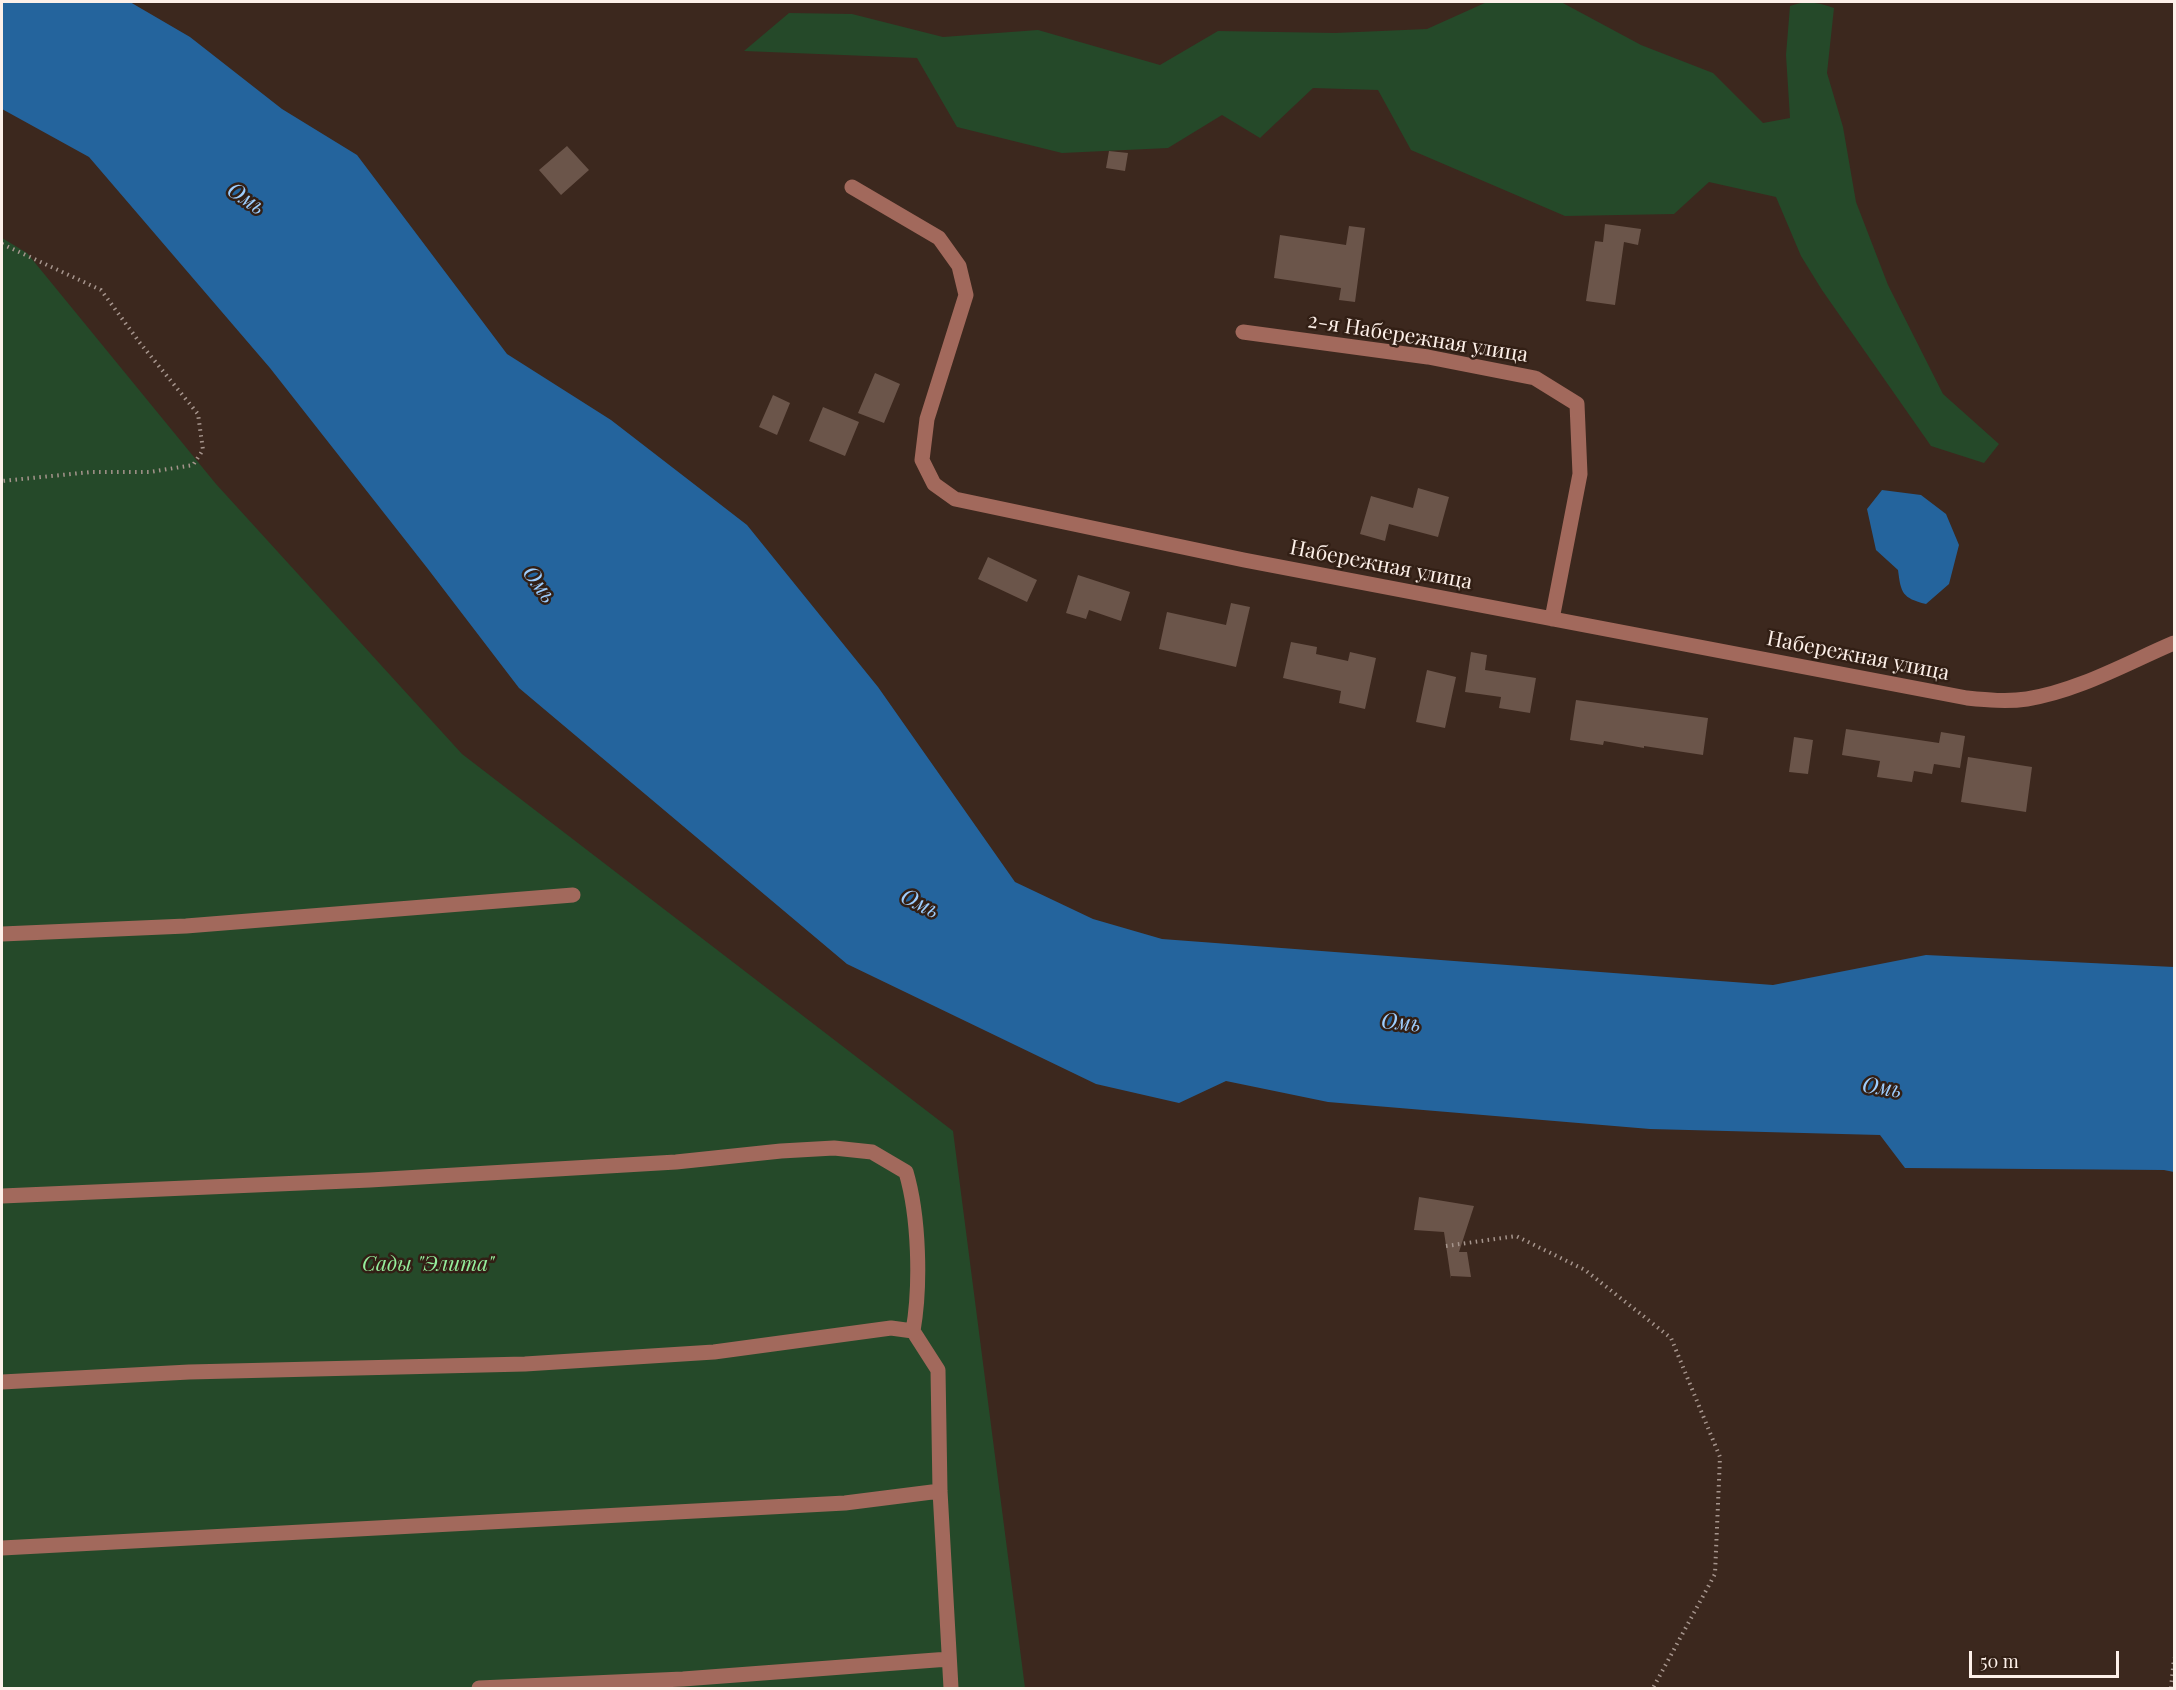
<!DOCTYPE html>
<html>
<head>
<meta charset="utf-8">
<style>
	body { margin:0 }
	#map { position:relative; width:2176px; height:1690px; overflow:hidden; background:#3c281e; font-family:"Playfair Display",serif }
	canvas { display:block }
	.frame { position:absolute; inset:0; border:3px solid #fdf0e9; pointer-events:none }
	.scale { position:absolute; left:1969px; top:1651px; width:150px; height:27px; box-sizing:border-box; border:3px solid #fdf0e9; border-top:0; padding-left:8px; font-size:18px; line-height:21px; white-space:nowrap; color:#fdf0e9; -webkit-text-stroke:4px #321f15; paint-order:stroke }
</style>
</head>
<body>
<div id="map">
<canvas width="2176" height="1690"></canvas>
<div class="frame"></div>
<div class="scale">50 m</div>
</div>
<script>
const ctx = document.querySelector('canvas').getContext('2d');
ctx.lineJoin = 'round';
function fillPath(path, color) { ctx.fillStyle = color; ctx.fill(path, 'evenodd'); }
function stroke(path, color, width, dash) { ctx.strokeStyle = color; ctx.lineWidth = width; ctx.lineCap = dash ? 'butt' : 'round'; ctx.setLineDash(dash || []); ctx.stroke(path); }
function write(font, color, halo, rows, align = 'center') {
  ctx.font = font + ' "Playfair Display",serif'; ctx.lineWidth = 5; ctx.setLineDash([]); ctx.textBaseline = 'middle'; ctx.strokeStyle = halo; ctx.fillStyle = color; for (const [text, x, y, turn = 0] of rows) {
    ctx.save(); ctx.translate(x, y); ctx.rotate((+turn || 0) * Math.PI / 180); ctx.textAlign = isNaN(turn) ? turn : align; if (halo) ctx.strokeText(text, 0, 0); ctx.fillText(text, 0, 0); ctx.restore();
  }
}
const green = new Path2D(`
	M 1487,2 L 1561,2 L 1641,45 L 1713,73 L 1763,123 L 1790,118 L 1786,55 L 1790,6 C 1806,0 1818,2 1834,8 L 1827,73 L 1843,127 L 1856,202 L 1888,285 L 1943,394 L 1999,444 L 1984,463 L 1931,446 L 1822,290 L 1801,256 L 1776,197 L 1709,182 L 1674,214 L 1565,216 L 1411,150 L 1378,90 L 1313,88 L 1260,138 L 1222,115 L 1168,148 L 1062,153 L 957,127 L 917,58 L 744,51 L 789,13 L 852,14 L 943,37 L 1038,30 L 1160,65 L 1218,31 L 1335,33 L 1427,29 Z
	M 2,238 L 27,253 L 216,484 L 462,754 L 953,1131 L 1025,1688 L 2,1688 Z`);
const water = new Path2D(`
	M 2,2 L 130,2 L 190,37 L 282,109 L 357,155 L 507,354 L 611,420 L 747,525 L 878,687 L 1015,882 L 1093,919 L 1162,939 L 1773,985 L 1926,955 L 2174,967 L 2174,1172 L 2164,1170 L 1905,1168 L 1880,1135 L 1650,1129 L 1328,1102 L 1226,1081 L 1179,1103 L 1096,1084 L 847,964 L 519,688 L 428,569 L 270,368 L 89,157 L 2,109 Z
	M 1882,490 L 1921,495 L 1946,514 L 1959,545 L 1949,584 L 1926,604 C 1902,598 1901,593 1898,570 L 1876,550 L 1867,509 Z`);
const building = new Path2D(`
	M 567,146 L 589,170 L 561,195 L 539,170 Z
	M 1109,151 L 1128,153 L 1125,171 L 1106,168 Z
	M 1605,224 L 1641,229 L 1638,245 L 1624,242 L 1615,305 L 1586,301 L 1595,241 L 1603,242 Z
	M 1349,226 L 1365,228 L 1355,302 L 1339,300 L 1341,288 L 1274,278 L 1280,235 L 1346,245 Z
	M 875,373 L 900,384 L 884,423 L 858,413 Z
	M 773,395 L 790,403 L 777,435 L 759,427 Z
	M 823,407 L 859,422 L 845,456 L 809,441 Z
	M 1418,488 L 1449,497 L 1438,537 L 1389,524 L 1385,541 L 1360,534 L 1371,496 L 1413,508 Z
	M 988,557 L 1037,580 L 1027,602 L 978,579 Z
	M 1078,575 L 1130,592 L 1121,621 L 1089,610 L 1086,619 L 1066,613 Z
	M 1231,603 L 1250,607 L 1236,667 L 1159,649 L 1167,612 L 1226,625 Z
	M 1291,642 L 1317,647 L 1316,654 L 1348,661 L 1350,652 L 1376,658 L 1365,709 L 1339,703 L 1341,691 L 1283,678 Z
	M 1471,652 L 1487,655 L 1485,670 L 1536,678 L 1530,713 L 1499,708 L 1501,697 L 1465,692 Z
	M 1427,670 L 1456,677 L 1445,728 L 1416,722 Z
	M 1576,700 L 1708,718 L 1703,755 L 1644,746 L 1644,748 L 1604,741 L 1603,745 L 1570,740 Z
	M 1846,729 L 1939,743 L 1941,732 L 1965,736 L 1960,768 L 1934,764 L 1932,774 L 1914,771 L 1912,782 L 1877,777 L 1880,761 L 1842,755 Z
	M 1794,737 L 1813,740 L 1808,774 L 1789,772 Z
	M 1968,757 L 2032,767 L 2026,812 L 1961,802 Z
	M 1419,1197 L 1474,1206 L 1459,1252 L 1467,1252 L 1471,1277 L 1451,1276 L 1451,1279 L 1444,1232 L 1414,1230 Z`);
const path = new Path2D(`
	M 2,244 L 101,290 L 140,343 L 198,414 L 203,450 L 193,465 L 150,472 L 91,472 L 2,481
	M 1446,1246 L 1516,1236 L 1585,1270 L 1671,1338 L 1720,1457 L 1715,1574 L 1653,1688
	M 2171,1688 L 2174,1658`);
const minor = new Path2D(`
	M 852,187 L 939,238 L 959,266 L 966,295 L 927,419 L 922,460 L 934,484 L 955,499 L 1244,560 L 1967,698 C 1987,700 2007,702 2027,699 C 2078,691 2127,663 2174,643
	M 1243,332 L 1428,357 L 1535,378 L 1577,404 L 1580,474 L 1552,619
	M 2,934 L 186,926 L 573,895
	M 2,1196 L 370,1180 L 676,1162 L 781,1151 L 834,1148 L 872,1152 L 906,1172 C 919,1216 921,1285 913,1331
	M 2,1382 L 189,1372 L 525,1364 L 714,1352 L 891,1328 L 913,1331 L 938,1370 L 940,1491 L 951,1688
	M 2,1548 L 845,1503 L 940,1491
	M 479,1688 L 683,1679 L 949,1659`);
const streetNames = [
	["2-я Набережная улица",1418,338,9],
	["Набережная улица",1381,565,11],
	["Набережная улица",1858,656,11]
];
const parkNames = [
	["Сады \"Элита\"",428,1264]
];
const waterNames = [
	["Омь",246,199,34],
	["Омь",539,585,54],
	["Омь",920,904,27],
	["Омь",1401,1023,6],
	["Омь",1882,1088,9]
];
fillPath(green, '#254929');
fillPath(water, '#24649d');
fillPath(building, '#6b554a');
stroke(path, '#a6958d', 4, [1.5, 4.5]);
stroke(minor, '#a2695c', 15);
write('21px', '#fdf0e9', '#321f15', streetNames);
write('italic 21px', '#95ee9c', '#321f15', parkNames);
write('italic 22px', '#9ecefe', '#321f15', waterNames);
</script>
</body>
</html>
